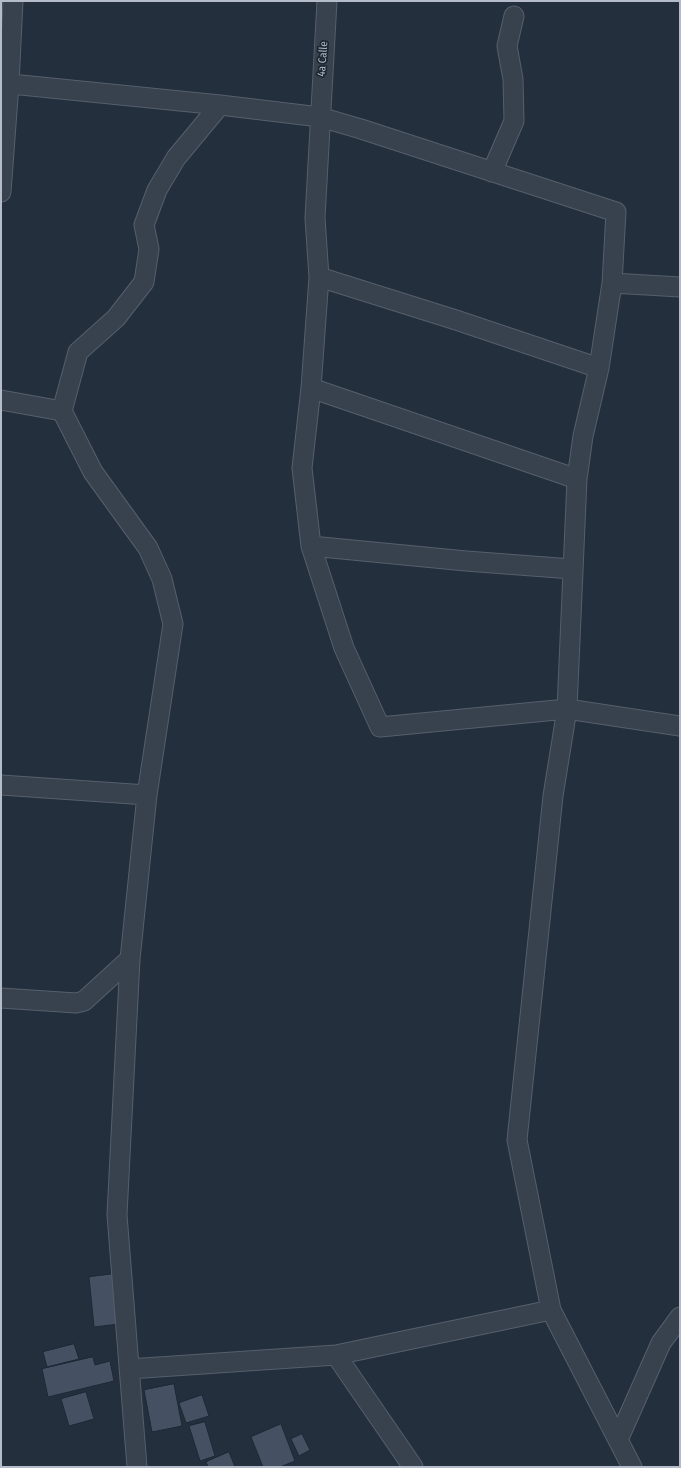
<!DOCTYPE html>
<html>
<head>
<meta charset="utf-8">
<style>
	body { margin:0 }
	#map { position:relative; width:681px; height:1468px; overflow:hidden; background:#242f3e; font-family:"Fira Sans Condensed",sans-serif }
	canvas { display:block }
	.frame { position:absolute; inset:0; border:2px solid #b4bcc9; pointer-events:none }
</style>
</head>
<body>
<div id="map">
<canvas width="681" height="1468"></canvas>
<div class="frame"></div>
</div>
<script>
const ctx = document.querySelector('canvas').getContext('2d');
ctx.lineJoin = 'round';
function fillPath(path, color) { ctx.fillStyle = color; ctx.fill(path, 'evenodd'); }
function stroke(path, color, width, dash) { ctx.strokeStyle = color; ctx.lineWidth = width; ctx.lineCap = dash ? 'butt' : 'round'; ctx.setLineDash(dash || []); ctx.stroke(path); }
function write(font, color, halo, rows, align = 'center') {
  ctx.font = font + ' "Fira Sans Condensed",sans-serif'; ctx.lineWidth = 3.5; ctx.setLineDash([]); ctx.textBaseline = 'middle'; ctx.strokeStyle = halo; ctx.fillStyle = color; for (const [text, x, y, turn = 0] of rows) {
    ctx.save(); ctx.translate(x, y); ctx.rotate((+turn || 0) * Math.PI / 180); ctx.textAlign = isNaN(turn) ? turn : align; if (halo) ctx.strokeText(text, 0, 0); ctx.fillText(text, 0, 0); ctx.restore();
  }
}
const building = new Path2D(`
	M 113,1274 L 119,1324 L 94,1327 L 89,1277 Z
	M 74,1344 L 79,1359 L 47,1367 L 43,1352 Z
	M 93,1357 L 95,1365 L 110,1361 L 114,1381 L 48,1397 L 42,1369 Z
	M 174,1384 L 182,1426 L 152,1432 L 144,1390 Z
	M 86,1392 L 94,1419 L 69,1426 L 61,1399 Z
	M 202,1395 L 209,1416 L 186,1423 L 179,1403 Z
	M 205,1422 L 215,1456 L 200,1461 L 189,1426 Z
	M 281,1424 L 295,1461 L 280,1467 L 263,1467 L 251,1437 Z
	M 302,1434 L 310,1450 L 299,1456 L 291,1439 Z
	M 229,1452 L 235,1467 L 208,1467 L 206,1462 Z`);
const street = new Path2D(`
	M 327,1 L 315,218 L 319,277 L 311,388 L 302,468 L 311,546 L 344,648 L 380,727 L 567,709 L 680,726
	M 1,83 L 220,105 L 320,117 L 361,129 L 616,212 L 612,283 L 599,368 L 583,436 L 577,479 L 567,709 L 553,796 L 517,1140 L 551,1310 L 632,1467
	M 492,172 L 514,121 L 513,79 L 507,46 L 514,16
	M 1,192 L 9,84 L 13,1
	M 319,277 L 456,320 L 599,368
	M 612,283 L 680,287
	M 311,388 L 577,479
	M 1,400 L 62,411 L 78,352 L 116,318 L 144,282 L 149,249 L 144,225 L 157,190 L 176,158 L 220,105
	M 62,411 L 93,472 L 148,548 L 162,579 L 173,624 L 147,795 L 130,959 L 117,1215 L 137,1467
	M 311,546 L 466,561 L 572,569
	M 1,785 L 147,795
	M 1,998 L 76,1003 L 84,1001 L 130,959
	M 336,1355 L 413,1467
	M 129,1369 L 336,1355 L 551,1310
	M 618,1440 L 661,1343 L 680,1317`);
const streetNames = [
	["4a Calle",323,59,-86]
];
fillPath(building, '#455162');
stroke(building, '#1f2835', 1);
stroke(street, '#565f6c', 21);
stroke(street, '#38414e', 19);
write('11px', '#b4bcc9', '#1d2633', streetNames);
</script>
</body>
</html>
